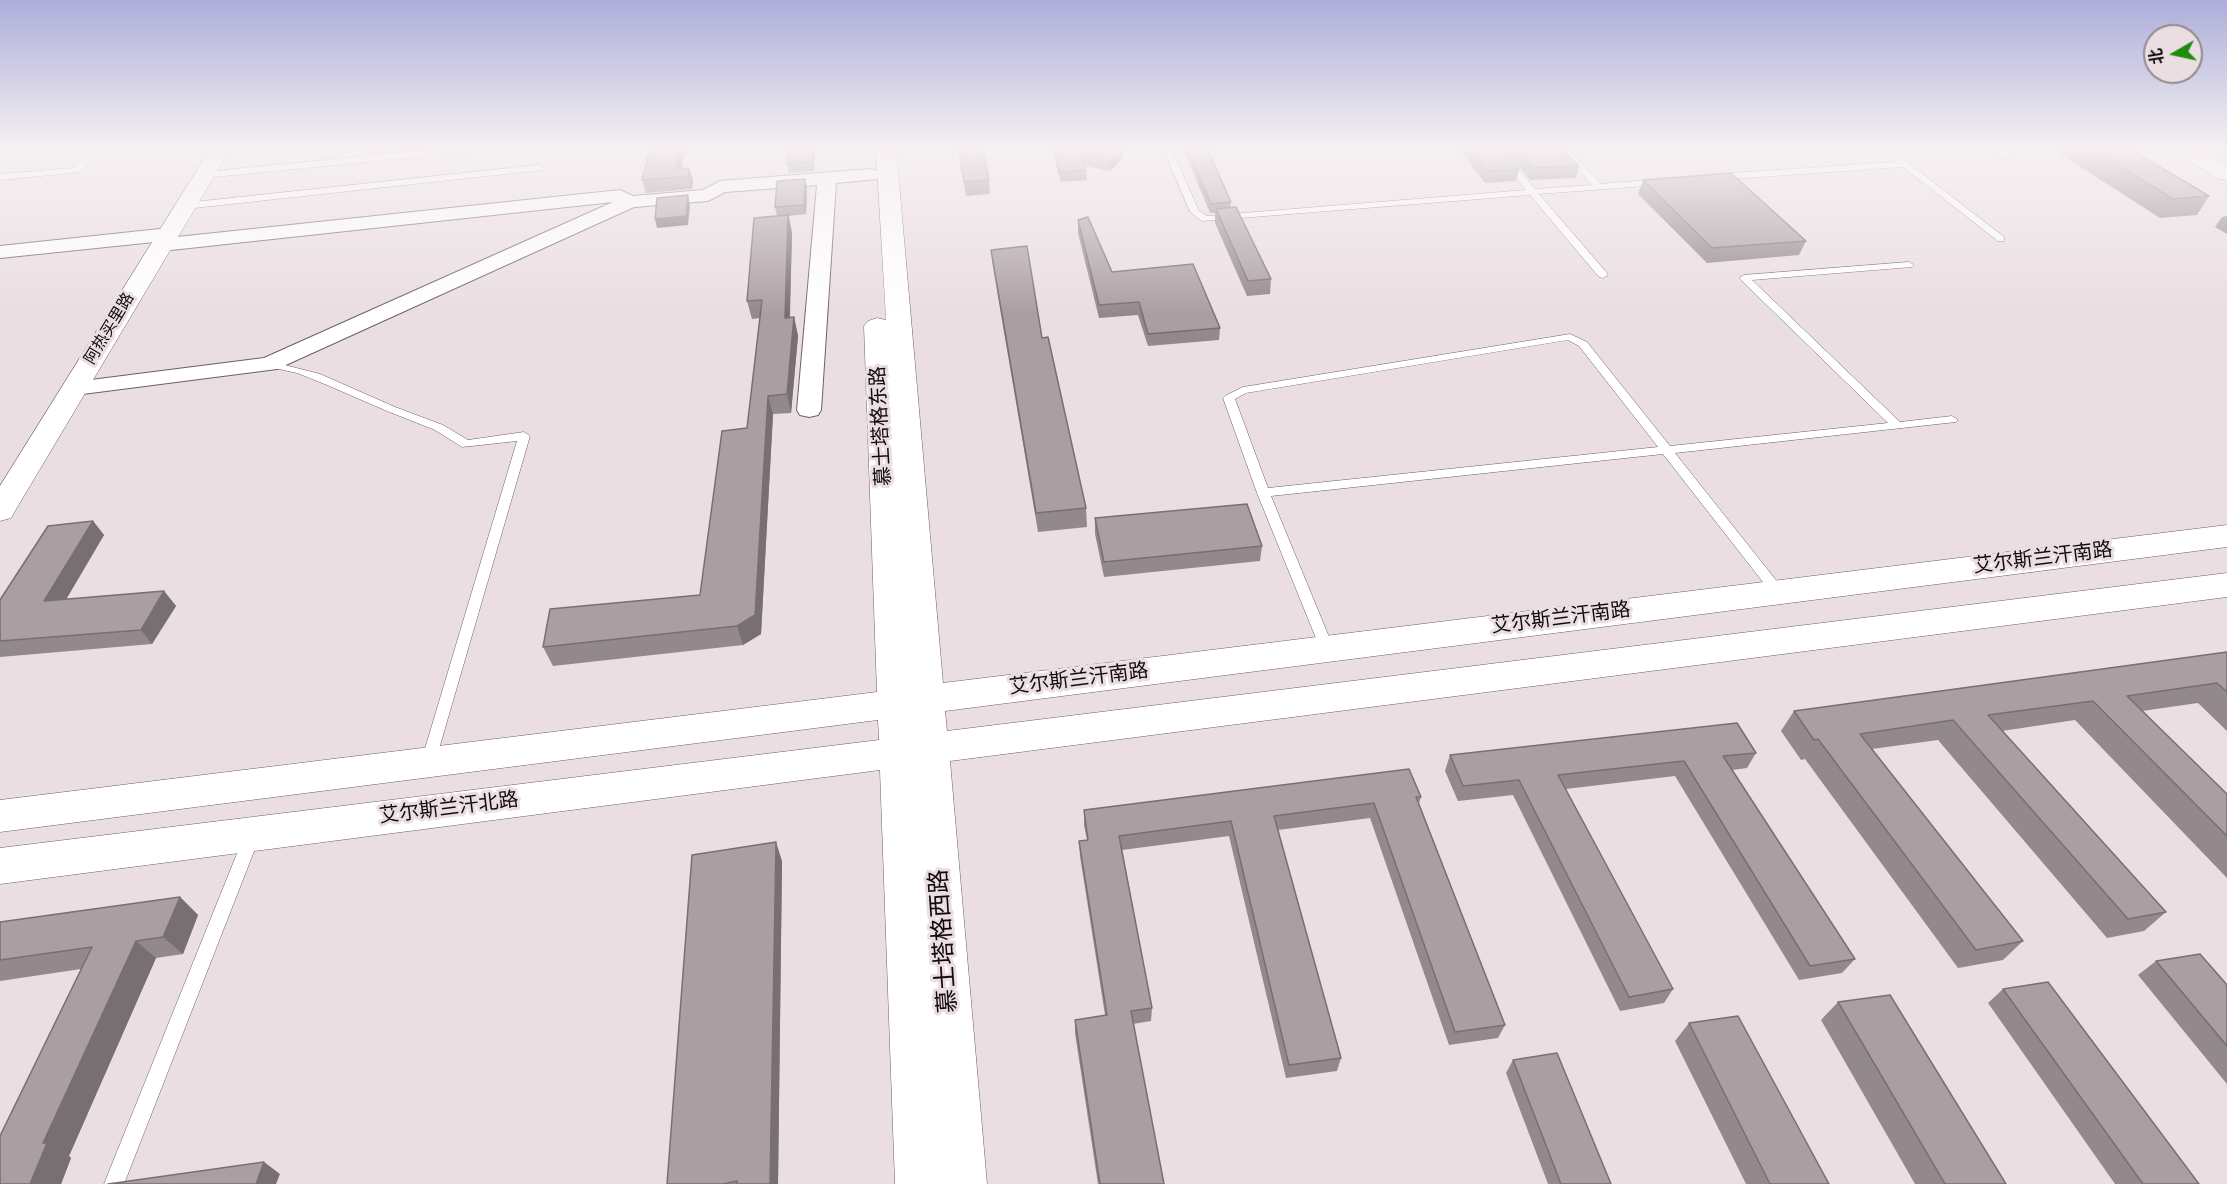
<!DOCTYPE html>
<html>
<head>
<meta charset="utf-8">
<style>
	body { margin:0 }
	#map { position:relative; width:2227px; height:1184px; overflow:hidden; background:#ebdee3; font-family:"Nunito Sans","Noto Sans SC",sans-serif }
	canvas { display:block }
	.north { position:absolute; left:2143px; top:24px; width:60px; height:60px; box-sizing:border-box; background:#ebdee3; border:2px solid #938a8d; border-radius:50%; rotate:261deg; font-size:16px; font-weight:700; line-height:24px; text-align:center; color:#0f0b0d }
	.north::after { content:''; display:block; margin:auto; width:21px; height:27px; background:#208c0e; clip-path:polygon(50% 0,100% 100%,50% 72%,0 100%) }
</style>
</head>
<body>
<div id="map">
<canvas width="2227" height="1184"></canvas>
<div class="north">北</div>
</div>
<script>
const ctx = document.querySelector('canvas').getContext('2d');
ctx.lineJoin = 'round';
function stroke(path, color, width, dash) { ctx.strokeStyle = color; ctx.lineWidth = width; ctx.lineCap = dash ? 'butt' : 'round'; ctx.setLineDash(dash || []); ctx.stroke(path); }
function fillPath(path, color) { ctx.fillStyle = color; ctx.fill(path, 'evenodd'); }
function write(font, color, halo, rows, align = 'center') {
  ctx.font = font + ' "Nunito Sans","Noto Sans SC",sans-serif'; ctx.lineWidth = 6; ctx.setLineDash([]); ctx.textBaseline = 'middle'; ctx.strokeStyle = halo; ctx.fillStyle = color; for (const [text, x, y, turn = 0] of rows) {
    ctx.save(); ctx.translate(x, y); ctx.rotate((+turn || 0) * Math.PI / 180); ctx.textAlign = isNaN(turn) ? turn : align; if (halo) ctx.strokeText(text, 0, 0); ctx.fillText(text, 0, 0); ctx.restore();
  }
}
const service = new Path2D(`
	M 90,148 L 98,148 L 81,172 L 0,180 L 0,174 L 75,168 Z
	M 449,148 L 479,148 L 475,151 L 205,178 L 201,175 L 205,172 Z
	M 1163,148 L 1171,148 L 1199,211 L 1207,216 L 1526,190 L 1491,148 L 1500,148 L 1535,189 L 1592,185 L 1558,148 L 1567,148 L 1601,184 L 1659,179 L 1663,182 L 1659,185 L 1539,194 L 1607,273 L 1608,275 L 1603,278 L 1599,277 L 1530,195 L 1202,221 L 1190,212 Z
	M 1880,148 L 1889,148 L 2004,237 L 2004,241 L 1998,241 L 1903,167 L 1717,180 L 1713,177 L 1717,174 L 1896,162 Z
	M 1990,148 L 1999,148 L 2009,157 L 2002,159 Z
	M 539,165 L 543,168 L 542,170 L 185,209 L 180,206 L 185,203 Z
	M 1909,262 L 1914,265 L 1912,267 L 1752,280 L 1900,422 L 1952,416 L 1958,420 L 1956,422 L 1675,453 L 1783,589 L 1785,592 L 1783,595 L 1773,595 L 1663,454 L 1271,496 L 1334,649 L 1332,653 L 1322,653 L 1257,493 L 1223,398 L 1225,396 L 1243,387 L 1570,334 L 1587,342 L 1670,446 L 1888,423 L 1739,278 L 1744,275 ZM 1568,340 L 1579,346 L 1658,447 L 1268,488 L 1235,399 L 1246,393 Z
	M 269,361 L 320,374 L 395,407 L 443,425 L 468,440 L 524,432 L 530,436 L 434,766 L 429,768 L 424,766 L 421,762 L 517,441 L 462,447 L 435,430 L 387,411 L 327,385 L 297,373 L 265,366 L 264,364 Z
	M 252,829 L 258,831 L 260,836 L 124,1184 L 104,1184 L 244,836 L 246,831 Z`);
const minor = new Path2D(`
	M 870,169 L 877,171 L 879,175 L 877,179 L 836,183 L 821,410 L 818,415 L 809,417 L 800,415 L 797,410 L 817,185 L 725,192 L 708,201 L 634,207 L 277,369 L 75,395 L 67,393 L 63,388 L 67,383 L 264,358 L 613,202 L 162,251 L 155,249 L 152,245 L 154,242 L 0,258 L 0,246 L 169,228 L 176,230 L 179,234 L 177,237 L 620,190 L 633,196 L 703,190 L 720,181 Z`);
const tertiary = new Path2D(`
	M 211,148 L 231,148 L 15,511 L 11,518 L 0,521 L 0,486 Z
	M 2171,148 L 2196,148 L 2227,165 L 2227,180 L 2219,179 L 2174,152 Z`);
const secondary = new Path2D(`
	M 876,148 L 896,148 L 943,683 L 2227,525 L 2227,547 L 945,711 L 947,731 L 2227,573 L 2227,597 L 950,761 L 987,1184 L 895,1184 L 880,770 L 0,884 L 0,848 L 879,740 L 878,720 L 0,832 L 0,800 L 877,692 L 864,326 L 868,321 L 877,318 L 886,320 Z`);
const wall = new Path2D(`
	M 789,148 L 815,148 L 814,171 L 789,173 L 787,164 Z
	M 958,148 L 983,148 L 989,180 L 990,194 L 966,196 Z
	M 1051,148 L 1122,148 L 1122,159 L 1110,171 L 1085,166 L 1086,170 L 1087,180 L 1061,182 Z
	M 1183,148 L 1207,148 L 1231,202 L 1230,208 L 1271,279 L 1270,294 L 1247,296 L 1215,223 L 1215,213 L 1210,213 Z
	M 1458,148 L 1501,148 L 1519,169 L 1516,181 L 1485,183 Z
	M 1503,148 L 1566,148 L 1565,151 L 1579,166 L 1576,178 L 1530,180 Z
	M 2051,148 L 2128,148 L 2209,196 L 2197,215 L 2160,218 Z
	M 681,168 L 693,180 L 692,189 L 646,193 L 642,180 Z
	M 805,179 L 807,188 L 806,214 L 789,216 L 792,233 L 790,318 L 794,317 L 798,336 L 791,413 L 773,414 L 761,634 L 743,645 L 553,666 L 543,647 L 700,595 L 747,428 L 760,318 L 752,319 L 747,301 L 777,216 L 775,207 Z
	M 1643,180 L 1806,241 L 1799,255 L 1707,263 L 1638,194 Z
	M 2227,216 L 2227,234 L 2215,227 L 2222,217 Z
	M 1078,220 L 1112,272 L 1220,328 L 1219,340 L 1148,346 L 1138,315 L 1099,318 L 1078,233 Z
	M 991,250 L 1042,338 L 1086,508 L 1087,527 L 1038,532 L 993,267 Z
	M 1095,518 L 1262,546 L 1260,561 L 1104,577 L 1095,534 Z
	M 93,521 L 104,535 L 66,599 L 164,591 L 176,606 L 152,644 L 0,657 L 0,600 Z
	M 2227,652 L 2227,731 L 2198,703 L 2142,711 L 2227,794 L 2227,878 L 2075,720 L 2002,731 L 2166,912 L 2144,931 L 2107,938 L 1938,740 L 1872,749 L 2023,941 L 2003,960 L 1958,968 L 1805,759 L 1801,760 L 1781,731 L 1794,711 Z
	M 1756,753 L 1747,768 L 1732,770 L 1855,959 L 1842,973 L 1799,980 L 1675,776 L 1566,789 L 1673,989 L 1664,1003 L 1620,1011 L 1513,795 L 1458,801 L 1445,771 L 1450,755 Z
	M 1421,797 L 1419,803 L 1505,1025 L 1498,1038 L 1449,1045 L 1370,818 L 1278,830 L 1341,1058 L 1337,1071 L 1286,1078 L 1229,836 L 1122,850 L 1152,1008 L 1151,1021 L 1133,1024 L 1164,1184 L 1098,1184 L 1075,1033 L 1075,1020 L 1105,1015 L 1080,856 L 1079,841 L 1087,840 L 1084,825 L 1084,810 Z
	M 782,861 L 778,1184 L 667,1184 Z
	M 180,897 L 198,915 L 183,954 L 156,958 L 69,1156 L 71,1158 L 61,1184 L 0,1184 L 81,969 L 0,981 L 0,922 Z
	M 2156,961 L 2227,985 L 2227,1084 L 2138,975 Z
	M 2003,989 L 2199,1184 L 2115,1184 L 1988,1003 Z
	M 1838,1002 L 2006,1184 L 1915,1184 L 1821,1020 Z
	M 1689,1023 L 1829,1184 L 1746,1184 L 1675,1041 Z
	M 1513,1060 L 1611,1184 L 1548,1184 L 1506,1073 Z`);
const shadedWall = new Path2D(`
	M 680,148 L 686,148 L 680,177 L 676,169 Z
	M 813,148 L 815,148 L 814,171 L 812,162 Z
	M 1122,149 L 1122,159 L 1110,171 L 1110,162 Z
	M 689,168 L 693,180 L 692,189 L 688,176 Z
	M 805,179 L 807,188 L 806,214 L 804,205 Z
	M 688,195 L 690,205 L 688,225 L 657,228 L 655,219 Z
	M 788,215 L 792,233 L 789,336 L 785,318 Z
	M 794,317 L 798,336 L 791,413 L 787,394 Z
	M 768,396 L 773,414 L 761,634 L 743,645 L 737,626 Z
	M 93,521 L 104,535 L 57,615 L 44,601 Z
	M 164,591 L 176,606 L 152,644 L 141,630 Z
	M 776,842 L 782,861 L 778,1184 L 770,1184 Z
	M 180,897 L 198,915 L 183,954 L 163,937 Z
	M 136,941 L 156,958 L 69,1156 L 71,1158 L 61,1184 L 30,1184 L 43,1143 Z
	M 264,1162 L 280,1174 L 276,1184 L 256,1184 Z`);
const building = new Path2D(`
	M 650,148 L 680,148 L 676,169 L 689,168 L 688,176 L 642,180 Z
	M 789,148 L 813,148 L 812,162 L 787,164 Z
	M 959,148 L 983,148 L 989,180 L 964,182 Z
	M 1054,148 L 1122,148 L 1122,149 L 1110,162 L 1082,156 L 1086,170 L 1060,172 Z
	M 1187,148 L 1207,148 L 1231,202 L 1211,204 Z
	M 1470,148 L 1501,148 L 1519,169 L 1488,171 Z
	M 1516,148 L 1563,148 L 1563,149 L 1579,166 L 1533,168 Z
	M 2090,148 L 2128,148 L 2209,196 L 2173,199 Z
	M 1731,173 L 1806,241 L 1712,248 L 1643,180 Z
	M 805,179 L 804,205 L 775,207 L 777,181 Z
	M 688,195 L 686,216 L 655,219 L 657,198 Z
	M 1236,207 L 1271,279 L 1248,281 L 1216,209 Z
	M 788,215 L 785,318 L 794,317 L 787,394 L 768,396 L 755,615 L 737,626 L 543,647 L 550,609 L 700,595 L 722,431 L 747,428 L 762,300 L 747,301 L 754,218 Z
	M 1088,217 L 1112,272 L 1193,264 L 1220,328 L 1148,334 L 1139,302 L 1099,305 L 1078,220 Z
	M 1027,246 L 1042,338 L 1048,337 L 1086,508 L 1036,513 L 991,250 Z
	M 1247,504 L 1262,546 L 1104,562 L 1095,518 Z
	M 93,521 L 44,601 L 164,591 L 141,630 L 0,641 L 0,600 L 48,526 Z
	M 2227,652 L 2227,692 L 2217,683 L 2127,696 L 2227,794 L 2227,836 L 2093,701 L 1988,715 L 2166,912 L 2128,919 L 1953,720 L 1860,734 L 2023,941 L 1976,950 L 1818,739 L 1814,740 L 1794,711 Z
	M 1737,723 L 1756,753 L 1723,756 L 1855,959 L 1810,966 L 1684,761 L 1558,775 L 1673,989 L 1629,997 L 1519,780 L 1463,786 L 1450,755 Z
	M 1409,769 L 1421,797 L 1416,797 L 1505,1025 L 1455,1032 L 1374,803 L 1274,816 L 1341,1058 L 1289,1065 L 1231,821 L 1119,836 L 1152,1008 L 1131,1011 L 1164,1184 L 1100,1184 L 1075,1020 L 1107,1015 L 1079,841 L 1088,840 L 1084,810 Z
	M 776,842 L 770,1184 L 737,1184 L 737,1181 L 723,1184 L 667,1184 L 692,855 Z
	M 180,897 L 163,937 L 136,941 L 43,1143 L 47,1143 L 30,1184 L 0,1184 L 0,1136 L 92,947 L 0,960 L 0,922 Z
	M 2200,954 L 2227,985 L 2227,1046 L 2156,961 Z
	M 2048,982 L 2199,1184 L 2143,1184 L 2003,989 Z
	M 1890,995 L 2006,1184 L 1945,1184 L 1838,1002 Z
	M 1738,1016 L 1829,1184 L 1770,1184 L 1689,1023 Z
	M 1557,1053 L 1611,1184 L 1561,1184 L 1513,1060 Z
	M 264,1162 L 256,1184 L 108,1184 Z`);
const farStreetnames = [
	["阿热买里路",110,329,-59]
];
const streetNames = [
	["慕士塔格东路",882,426,-93],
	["艾尔斯兰汗南路",2043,559,-7],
	["艾尔斯兰汗南路",1561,619,-7],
	["艾尔斯兰汗南路",1079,680,-7],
	["艾尔斯兰汗北路",449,809,-7]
];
const nearStreetnames = [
	["慕士塔格西路",945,941,-94]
];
stroke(service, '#6b6064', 1);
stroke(minor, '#6b6064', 2);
stroke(tertiary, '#6b6064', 1);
stroke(secondary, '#6b6064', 1);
fillPath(service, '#fff');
fillPath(minor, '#fff');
fillPath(tertiary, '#fff');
fillPath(secondary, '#fff');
fillPath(wall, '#93888c');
fillPath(shadedWall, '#786f72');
fillPath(building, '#ab9ea3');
stroke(building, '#786f72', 1.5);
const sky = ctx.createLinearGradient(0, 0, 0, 314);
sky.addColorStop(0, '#acaedb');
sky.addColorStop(0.47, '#f6f0f2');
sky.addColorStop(1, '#f6f0f200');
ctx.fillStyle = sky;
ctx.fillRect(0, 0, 2227, 314);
write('16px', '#0f0b0d', '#ebdee3', farStreetnames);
write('20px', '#0f0b0d', '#ebdee3', streetNames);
write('24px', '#0f0b0d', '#ebdee3', nearStreetnames);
</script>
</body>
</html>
